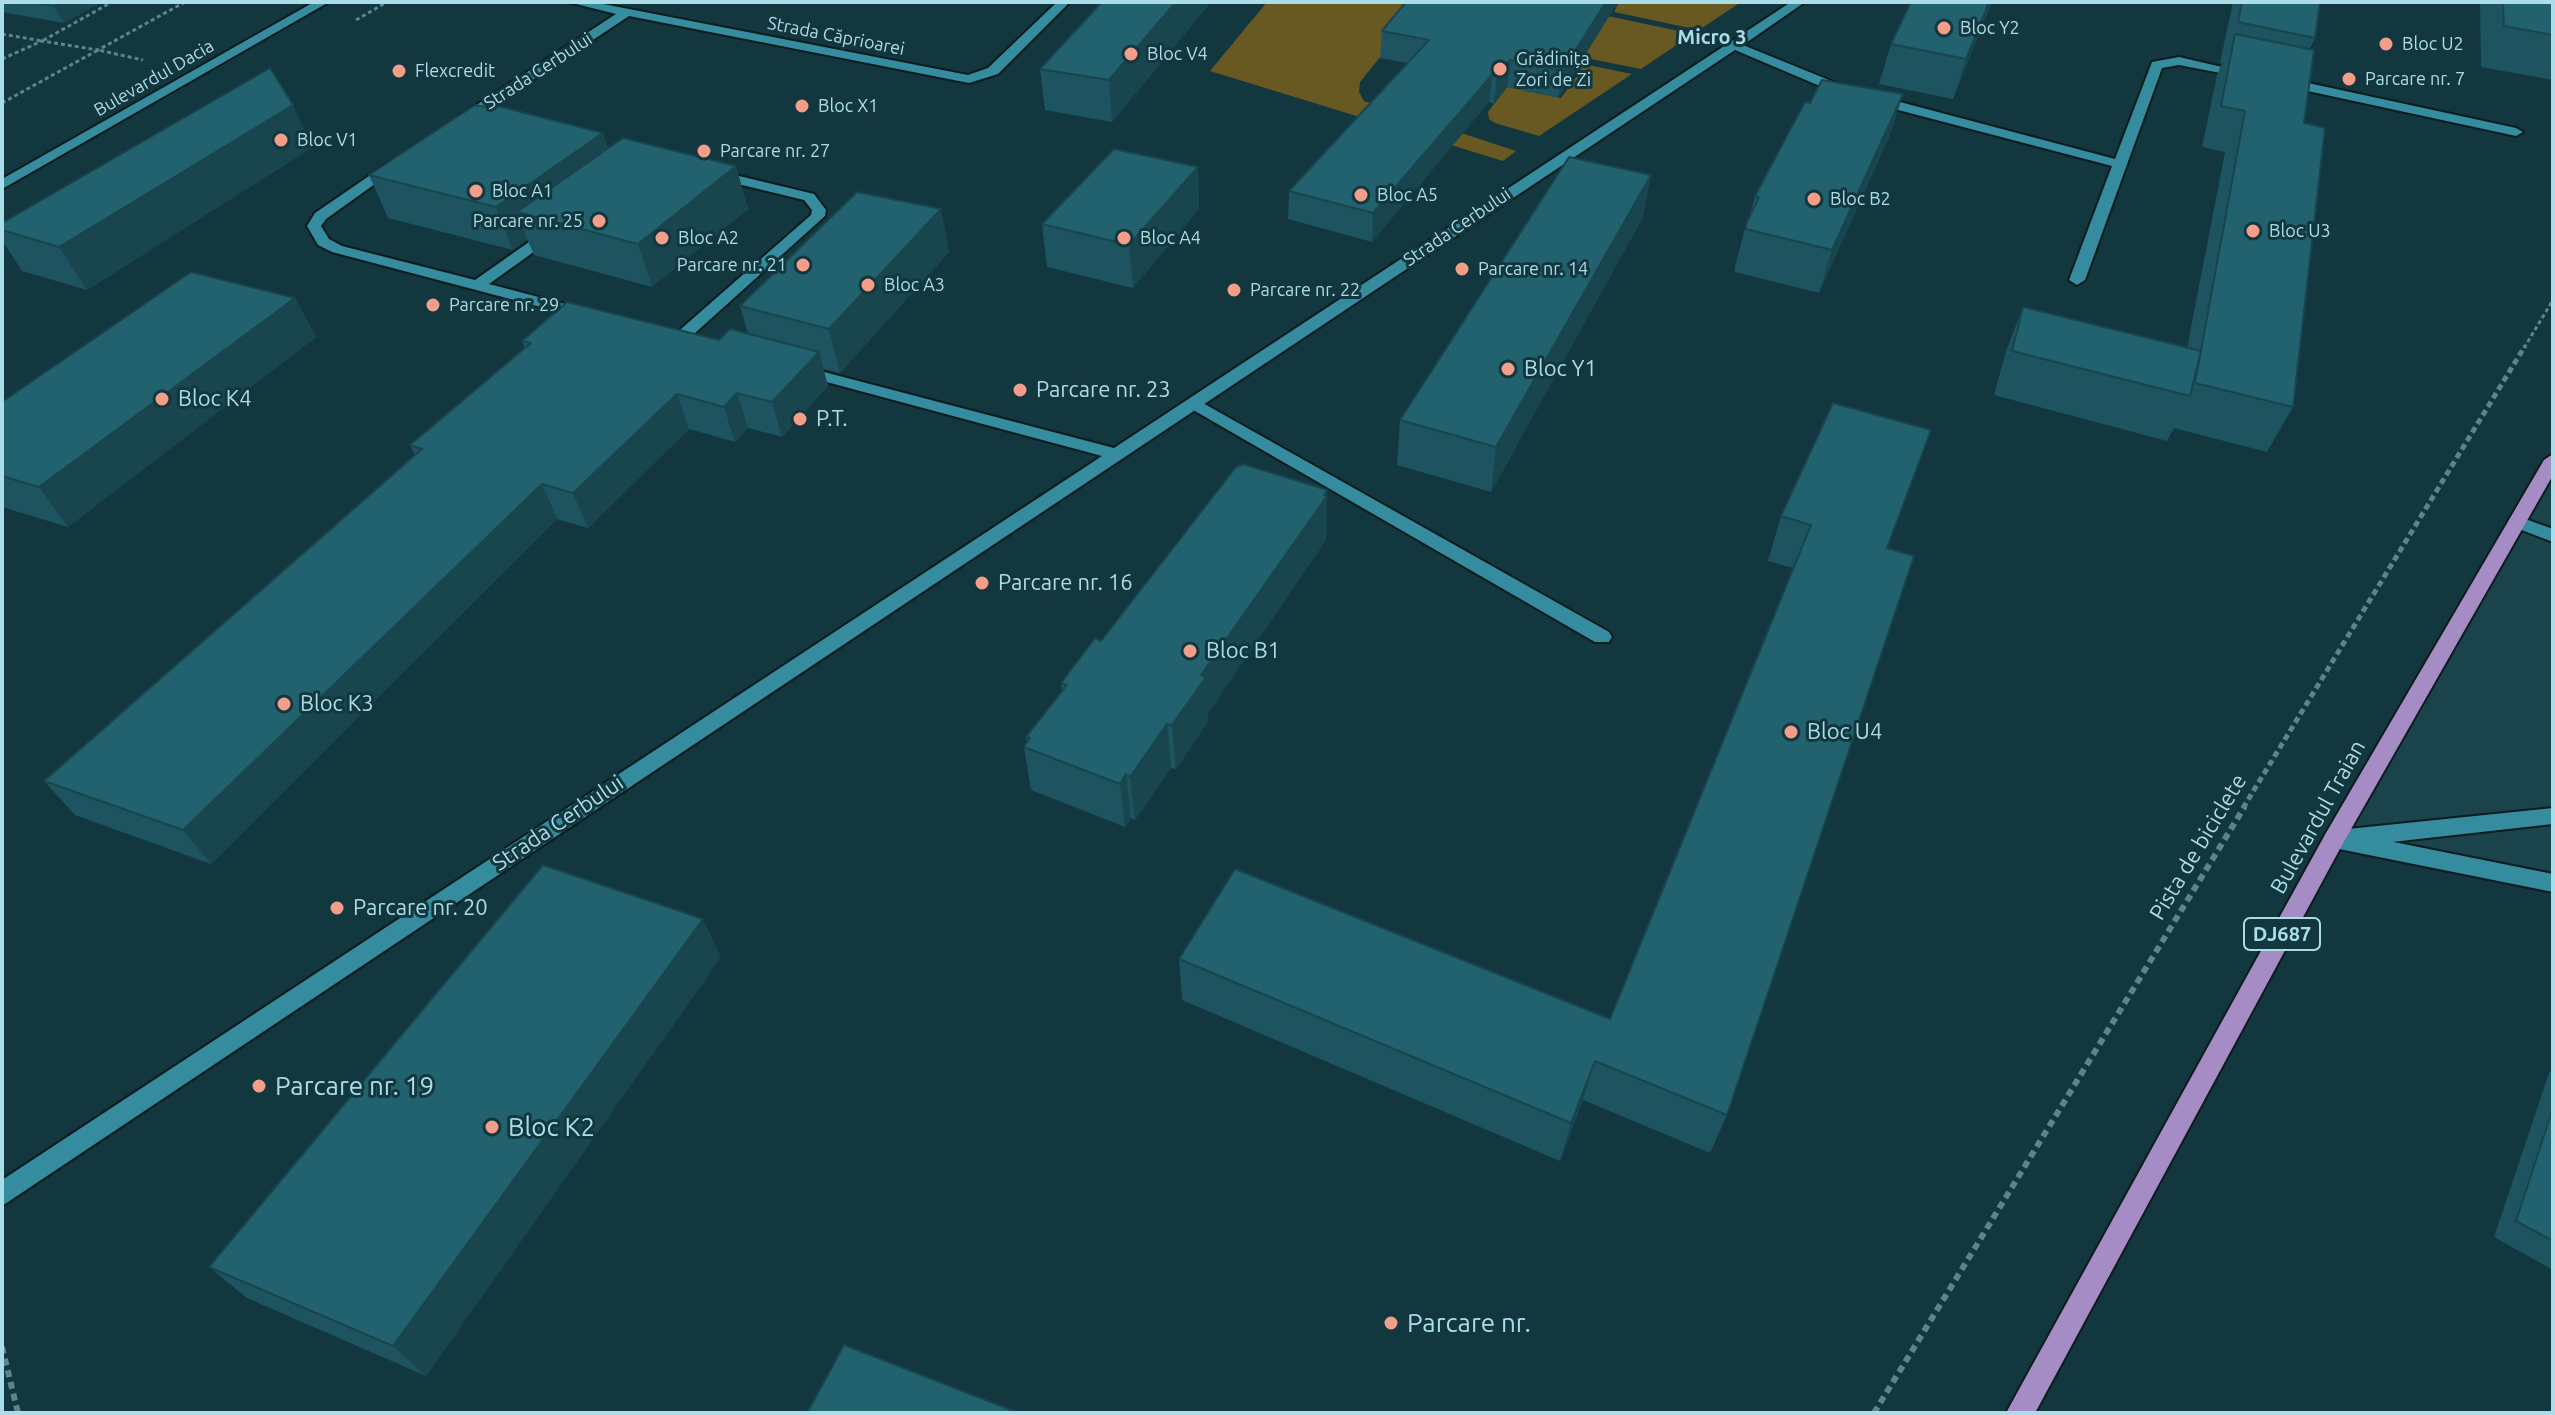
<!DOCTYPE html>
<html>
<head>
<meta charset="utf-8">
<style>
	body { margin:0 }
	#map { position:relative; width:2555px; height:1415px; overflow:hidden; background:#13373e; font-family:Ubuntu,sans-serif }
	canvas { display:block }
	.frame { position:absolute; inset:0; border:4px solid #abdde8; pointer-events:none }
</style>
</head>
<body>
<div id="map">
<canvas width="2555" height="1415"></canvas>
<div class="frame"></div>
</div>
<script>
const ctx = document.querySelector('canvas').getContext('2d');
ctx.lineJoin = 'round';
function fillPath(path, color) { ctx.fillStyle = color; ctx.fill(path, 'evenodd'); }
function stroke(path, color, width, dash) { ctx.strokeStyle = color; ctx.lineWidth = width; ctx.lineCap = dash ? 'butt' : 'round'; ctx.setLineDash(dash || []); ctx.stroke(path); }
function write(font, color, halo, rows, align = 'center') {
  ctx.font = font + ' Ubuntu,sans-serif'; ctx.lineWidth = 6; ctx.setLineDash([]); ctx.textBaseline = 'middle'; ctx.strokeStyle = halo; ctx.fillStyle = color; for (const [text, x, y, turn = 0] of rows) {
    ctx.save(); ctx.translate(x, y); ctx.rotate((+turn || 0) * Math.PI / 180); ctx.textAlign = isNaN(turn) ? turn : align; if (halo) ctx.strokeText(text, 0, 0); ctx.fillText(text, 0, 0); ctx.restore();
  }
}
const built = new Path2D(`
	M 2553,460 L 2553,883 L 2334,839 Z`);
const green = new Path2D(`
	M 1267,2 L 1425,2 L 1360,82 L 1359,92 L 1364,101 L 1516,151 L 1503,161 L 1210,71 Z
	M 1619,2 L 1741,2 L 1699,30 L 1614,12 Z
	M 1551,4 L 1693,34 L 1641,69 L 1500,41 Z
	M 1495,46 L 1632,74 L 1539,136 L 1495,123 L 1489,119 L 1488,112 L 1507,87 L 1561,98 L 1581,70 L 1509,55 Z`);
const pathFar2 = new Path2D(`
	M 356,20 L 387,2
	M 2,34 L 42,41 L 112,2
	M 2,59 L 42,41 L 98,50 L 185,2
	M 2,103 L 98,50 L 143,60
	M 2524,348 L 2553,300`);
const pathFar1 = new Path2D(`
	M 2243,808 L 2525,346`);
const path = new Path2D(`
	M 2,1347 L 18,1413
	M 1874,1413 L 2245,806`);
const lane = new Path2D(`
	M 1194,398 L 1609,632 L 1612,637 L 1609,642 L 1595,642 L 1188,407 L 1186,403 Z
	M 2517,516 L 2553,529 L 2553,542 L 2511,526 L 2508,522 L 2511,518 Z
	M 2553,808 L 2553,824 L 2338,848 L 2330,845 L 2327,839 L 2330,833 L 2338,830 Z`);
const street = new Path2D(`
	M 568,2 L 593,2 L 968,75 L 988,68 L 1057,2 L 1070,2 L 998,74 L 969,83 L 629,16 L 468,123 L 458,123 L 458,117 L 616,14 Z
	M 1791,2 L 1805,2 L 1743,45 L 1851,89 L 2115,159 L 2152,62 L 2179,57 L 2252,74 L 2246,78 L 2179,65 L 2162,68 L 2085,280 L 2077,285 L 2069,280 L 2112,166 L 1841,95 L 1735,50 L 2,1206 L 2,1180 L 1102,456 L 793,373 L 793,367 L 805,367 L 1114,448 Z
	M 2285,78 L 2516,128 L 2523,132 L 2516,136 L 2280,85 L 2280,79 Z
	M 388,163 L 400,166 L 326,219 L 321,226 L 329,239 L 342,246 L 475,280 L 546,230 L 556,230 L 556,236 L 489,284 L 592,311 L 592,317 L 586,319 L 332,252 L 318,245 L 307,226 L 315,213 Z
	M 714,170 L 814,194 L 826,210 L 825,216 L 685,342 L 673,342 L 673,336 L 811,215 L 812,210 L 804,200 L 709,177 L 709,171 Z
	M 2334,830 L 2553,874 L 2553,892 L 2334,848 L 2326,845 L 2323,839 L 2326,833 Z`);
const secondary = new Path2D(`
	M 314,2 L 329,2 L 2,189 L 2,179 Z`);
const primary = new Path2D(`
	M 2553,454 L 2553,475 L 2342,845 L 2035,1413 L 2006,1413 L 2326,833 L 2544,460 Z`);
const wall = new Path2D(`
	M 2,2 L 102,2 L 64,23 L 2,12 Z
	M 1102,2 L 1211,2 L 1112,122 L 1045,110 L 1040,69 Z
	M 1406,2 L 1618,2 L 1558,98 L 1507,87 L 1494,104 L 1489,102 L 1372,242 L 1288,219 L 1289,191 L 1407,63 L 1380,58 L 1382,31 Z
	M 1992,2 L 1953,99 L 1879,84 L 1891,44 Z
	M 2233,2 L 2320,2 L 2315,38 L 2309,50 L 2304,123 L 2293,407 L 2267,452 L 2174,428 L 2167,441 L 1994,395 L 2006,351 L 2023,307 L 2187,348 L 2225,152 L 2202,147 L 2217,75 L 2222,63 L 2220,63 Z
	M 2480,2 L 2553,2 L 2553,80 L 2481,67 Z
	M 1890,135 L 1819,293 L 1735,272 L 1735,267 L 1746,224 L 1750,215 L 1755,196 Z
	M 313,147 L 87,290 L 22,271 L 2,240 L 2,223 Z
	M 608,149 L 736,166 L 748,209 L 652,287 L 534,255 L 527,239 L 513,250 L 388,218 L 369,175 Z
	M 1198,167 L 1199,209 L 1133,288 L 1047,267 L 1042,224 Z
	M 1651,175 L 1643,217 L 1491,492 L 1397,465 L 1400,420 Z
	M 941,209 L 949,252 L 840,373 L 823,369 L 828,386 L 782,437 L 748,428 L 735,442 L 689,429 L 588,528 L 557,519 L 211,864 L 75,815 L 44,781 L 415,455 L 410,445 L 525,348 L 522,341 L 719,340 L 748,334 L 740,306 Z
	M 295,298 L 316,337 L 68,527 L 2,507 L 2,402 Z
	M 1327,490 L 1326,540 L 1208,713 L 1208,721 L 1176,769 L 1171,768 L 1135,820 L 1131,818 L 1125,827 L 1031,790 L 1024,747 L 1027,743 L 1026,737 L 1062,691 L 1061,683 L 1101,641 Z
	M 1781,516 L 1887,548 L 1727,1115 L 1710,1153 L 1583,1100 L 1560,1161 L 1182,1000 L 1179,959 L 1610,1019 L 1793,568 L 1768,561 Z
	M 721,957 L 426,1376 L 247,1298 L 209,1267 Z
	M 2553,1070 L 2553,1270 L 2494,1237 L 2549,1073 Z`);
const shadedWall = new Path2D(`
	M 61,2 L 102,2 L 64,23 L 54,6 Z
	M 1176,2 L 1211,2 L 1112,122 L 1109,80 Z
	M 1606,2 L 1618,2 L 1558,98 L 1562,71 Z
	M 1989,2 L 1992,2 L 1953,99 L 1966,59 Z
	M 1510,60 L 1507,87 L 1494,104 L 1497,76 Z
	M 1492,75 L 1489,102 L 1372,242 L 1373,213 Z
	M 1903,94 L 1890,135 L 1819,293 L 1832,250 Z
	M 293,105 L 313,147 L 87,290 L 59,247 Z
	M 603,133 L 617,175 L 517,212 L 527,239 L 513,250 L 496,207 Z
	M 736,166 L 748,209 L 652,287 L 638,244 Z
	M 1198,167 L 1199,209 L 1133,288 L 1129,245 Z
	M 1651,175 L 1643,217 L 1491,492 L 1496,447 Z
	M 941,209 L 949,252 L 840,373 L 829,329 Z
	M 295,298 L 316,337 L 68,527 L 39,487 Z
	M 819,352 L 828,386 L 782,437 L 772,402 Z
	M 737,393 L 748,428 L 735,442 L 724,407 Z
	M 677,394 L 689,429 L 588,528 L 573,493 Z
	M 542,484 L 557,519 L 211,864 L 183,830 Z
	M 1327,490 L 1326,540 L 1208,713 L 1208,721 L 1176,769 L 1172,725 L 1201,675 Z
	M 1167,724 L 1171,768 L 1135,820 L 1130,777 Z
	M 1126,774 L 1131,818 L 1125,827 L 1120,784 Z
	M 703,919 L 721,957 L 426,1376 L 393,1346 Z
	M 1595,1061 L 1583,1100 L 1560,1161 L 1571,1123 Z`);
const building = new Path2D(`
	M 33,2 L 61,2 L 54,6 Z
	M 1102,2 L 1176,2 L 1109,80 L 1040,69 Z
	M 1406,2 L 1606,2 L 1562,71 L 1510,60 L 1497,76 L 1492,75 L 1373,213 L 1289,191 L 1429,40 L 1382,31 Z
	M 1911,2 L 1989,2 L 1966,59 L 1891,44 Z
	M 2242,2 L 2320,2 L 2315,38 L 2238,22 Z
	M 2503,2 L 2553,2 L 2553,35 L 2504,26 Z
	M 2235,34 L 2314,50 L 2304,123 L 2325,128 L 2293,407 L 2195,383 L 2245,111 L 2221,106 Z
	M 270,68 L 293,105 L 59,247 L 2,230 L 2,223 Z
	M 1822,80 L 1903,94 L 1832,250 L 1746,229 L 1746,224 L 1759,197 L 1755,196 L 1805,102 L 1810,103 Z
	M 490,104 L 603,133 L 496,207 L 369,175 L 475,105 L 486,107 Z
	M 623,138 L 736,166 L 638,244 L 517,212 Z
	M 1114,149 L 1198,167 L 1129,245 L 1042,224 Z
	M 1569,157 L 1651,175 L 1496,447 L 1400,420 Z
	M 857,192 L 941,209 L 829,329 L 740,306 Z
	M 191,272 L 295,298 L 39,487 L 2,476 L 2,402 Z
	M 567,302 L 719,340 L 730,329 L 819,352 L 772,402 L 737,393 L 724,407 L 677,394 L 573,493 L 542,484 L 183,830 L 44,781 L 422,449 L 410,445 L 531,343 L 522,341 Z
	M 2023,307 L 2201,351 L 2190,396 L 2012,351 Z
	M 1833,403 L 1931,430 L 1887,548 L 1914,556 L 1727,1115 L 1595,1061 L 1571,1123 L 1179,959 L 1235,869 L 1610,1019 L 1811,525 L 1781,516 Z
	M 1243,464 L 1327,490 L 1324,495 L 1327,496 L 1201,675 L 1206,677 L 1172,725 L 1167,724 L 1130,777 L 1126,774 L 1120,784 L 1024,747 L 1030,738 L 1026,737 L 1067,685 L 1061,683 L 1095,638 L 1101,641 L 1236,467 Z
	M 543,865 L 703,919 L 393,1346 L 209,1267 Z
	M 2553,1108 L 2553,1241 L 2516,1221 Z
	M 844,1345 L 1019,1413 L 807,1413 Z`);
const markers = [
	[1944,28,8,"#f49e89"],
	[2386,44,8,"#f49e89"],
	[1131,54,8,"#f49e89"],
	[1500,69,8,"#f49e89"],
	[399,71,8,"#f49e89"],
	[2349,79,8,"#f49e89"],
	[802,106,8,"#f49e89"],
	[281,140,8,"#f49e89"],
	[704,151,8,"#f49e89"],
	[476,191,8,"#f49e89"],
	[1361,195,8,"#f49e89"],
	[1814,199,8,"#f49e89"],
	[599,221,8,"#f49e89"],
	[2253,231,8,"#f49e89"],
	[662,238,8,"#f49e89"],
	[1124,238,8,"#f49e89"],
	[803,265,8,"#f49e89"],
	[1462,269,8,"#f49e89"],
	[868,285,8,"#f49e89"],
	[1234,290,8,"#f49e89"],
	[433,305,8,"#f49e89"],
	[1508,369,8,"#f49e89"],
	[1020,390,8,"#f49e89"],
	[162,399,8,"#f49e89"],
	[800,419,8,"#f49e89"],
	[982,583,8,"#f49e89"],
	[1190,651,8,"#f49e89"],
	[284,704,8,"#f49e89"],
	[1791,732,8,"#f49e89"],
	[337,908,8,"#f49e89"],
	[259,1086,8,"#f49e89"],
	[492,1127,8,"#f49e89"],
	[1391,1323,8,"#f49e89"]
];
const farPoinames = [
	["Bloc Y2",1960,28],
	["Bloc U2",2402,44],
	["Bloc V4",1147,54],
	["Grădinița",1516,59],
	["Zori de Zi",1516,80],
	["Flexcredit",415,71],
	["Parcare nr. 7",2365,79],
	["Bloc X1",818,106],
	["Bloc V1",297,140],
	["Parcare nr. 27",720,151],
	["Bloc A1",492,191],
	["Bloc A5",1377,195],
	["Bloc B2",1830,199],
	["Parcare nr. 25",583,221,"right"],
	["Bloc U3",2269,231],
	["Bloc A2",678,238],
	["Bloc A4",1140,238],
	["Parcare nr. 21",787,265,"right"],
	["Parcare nr. 14",1478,269],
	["Bloc A3",884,285],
	["Parcare nr. 22",1250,290],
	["Parcare nr. 29",449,305]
];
const farStreetnames = [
	["Strada Căprioarei",836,36,11],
	["Strada Cerbului",538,71,-33],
	["Bulevardul Dacia",154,78,-30],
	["Strada Cerbului",1457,227,-34]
];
const farNeighbourhoodnames = [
	["Micro 3",1712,37]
];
const shields = [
	[2282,934,76]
];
const shieldNames = [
	["DJ687",2282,934]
];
const poiNames = [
	["Bloc Y1",1524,369],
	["Parcare nr. 23",1036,390],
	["Bloc K4",178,399],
	["P.T.",816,419],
	["Parcare nr. 16",998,583],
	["Bloc B1",1206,651],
	["Bloc K3",300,704],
	["Bloc U4",1807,732],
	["Parcare nr. 20",353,908]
];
const streetNames = [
	["Bulevardul Traian",2318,817,-61],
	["Strada Cerbului",558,823,-34],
	["Pista de biciclete",2198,847,-59]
];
const nearPoinames = [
	["Parcare nr. 19",275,1086],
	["Bloc K2",508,1127],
	["Parcare nr.",1407,1323]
];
fillPath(built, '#1b434c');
fillPath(green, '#685821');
stroke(lane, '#0d1c1f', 4);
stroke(street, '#0d1c1f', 4);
stroke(secondary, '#0d1c1f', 4);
stroke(primary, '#0d1c1f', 4);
stroke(pathFar2, '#5a858d', 3, [4, 3]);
stroke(pathFar1, '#5a858d', 5, [6, 4]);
stroke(path, '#5a858d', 6, [7, 5]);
fillPath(lane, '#358c9e');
fillPath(street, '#358c9e');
fillPath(secondary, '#358c9e');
fillPath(primary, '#a68cc5');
fillPath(wall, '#1d545f');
fillPath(shadedWall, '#18454e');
fillPath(building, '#22626f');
stroke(building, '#18454e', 2);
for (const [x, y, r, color] of markers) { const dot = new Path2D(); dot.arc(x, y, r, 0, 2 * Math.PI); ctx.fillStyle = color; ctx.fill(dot); stroke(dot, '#13373e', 3); }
write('18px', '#abdde8', '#13373e', farPoinames, 'left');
write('18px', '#abdde8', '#13373e', farStreetnames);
write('bold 20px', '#abdde8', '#13373e', farNeighbourhoodnames);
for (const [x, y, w] of shields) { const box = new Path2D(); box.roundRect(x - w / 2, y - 16, w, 32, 6); ctx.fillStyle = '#13373e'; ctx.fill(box); stroke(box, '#abdde8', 2); }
write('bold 20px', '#abdde8', null, shieldNames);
write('22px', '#abdde8', '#13373e', poiNames, 'left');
write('22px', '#abdde8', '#13373e', streetNames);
write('26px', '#abdde8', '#13373e', nearPoinames, 'left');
</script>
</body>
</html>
